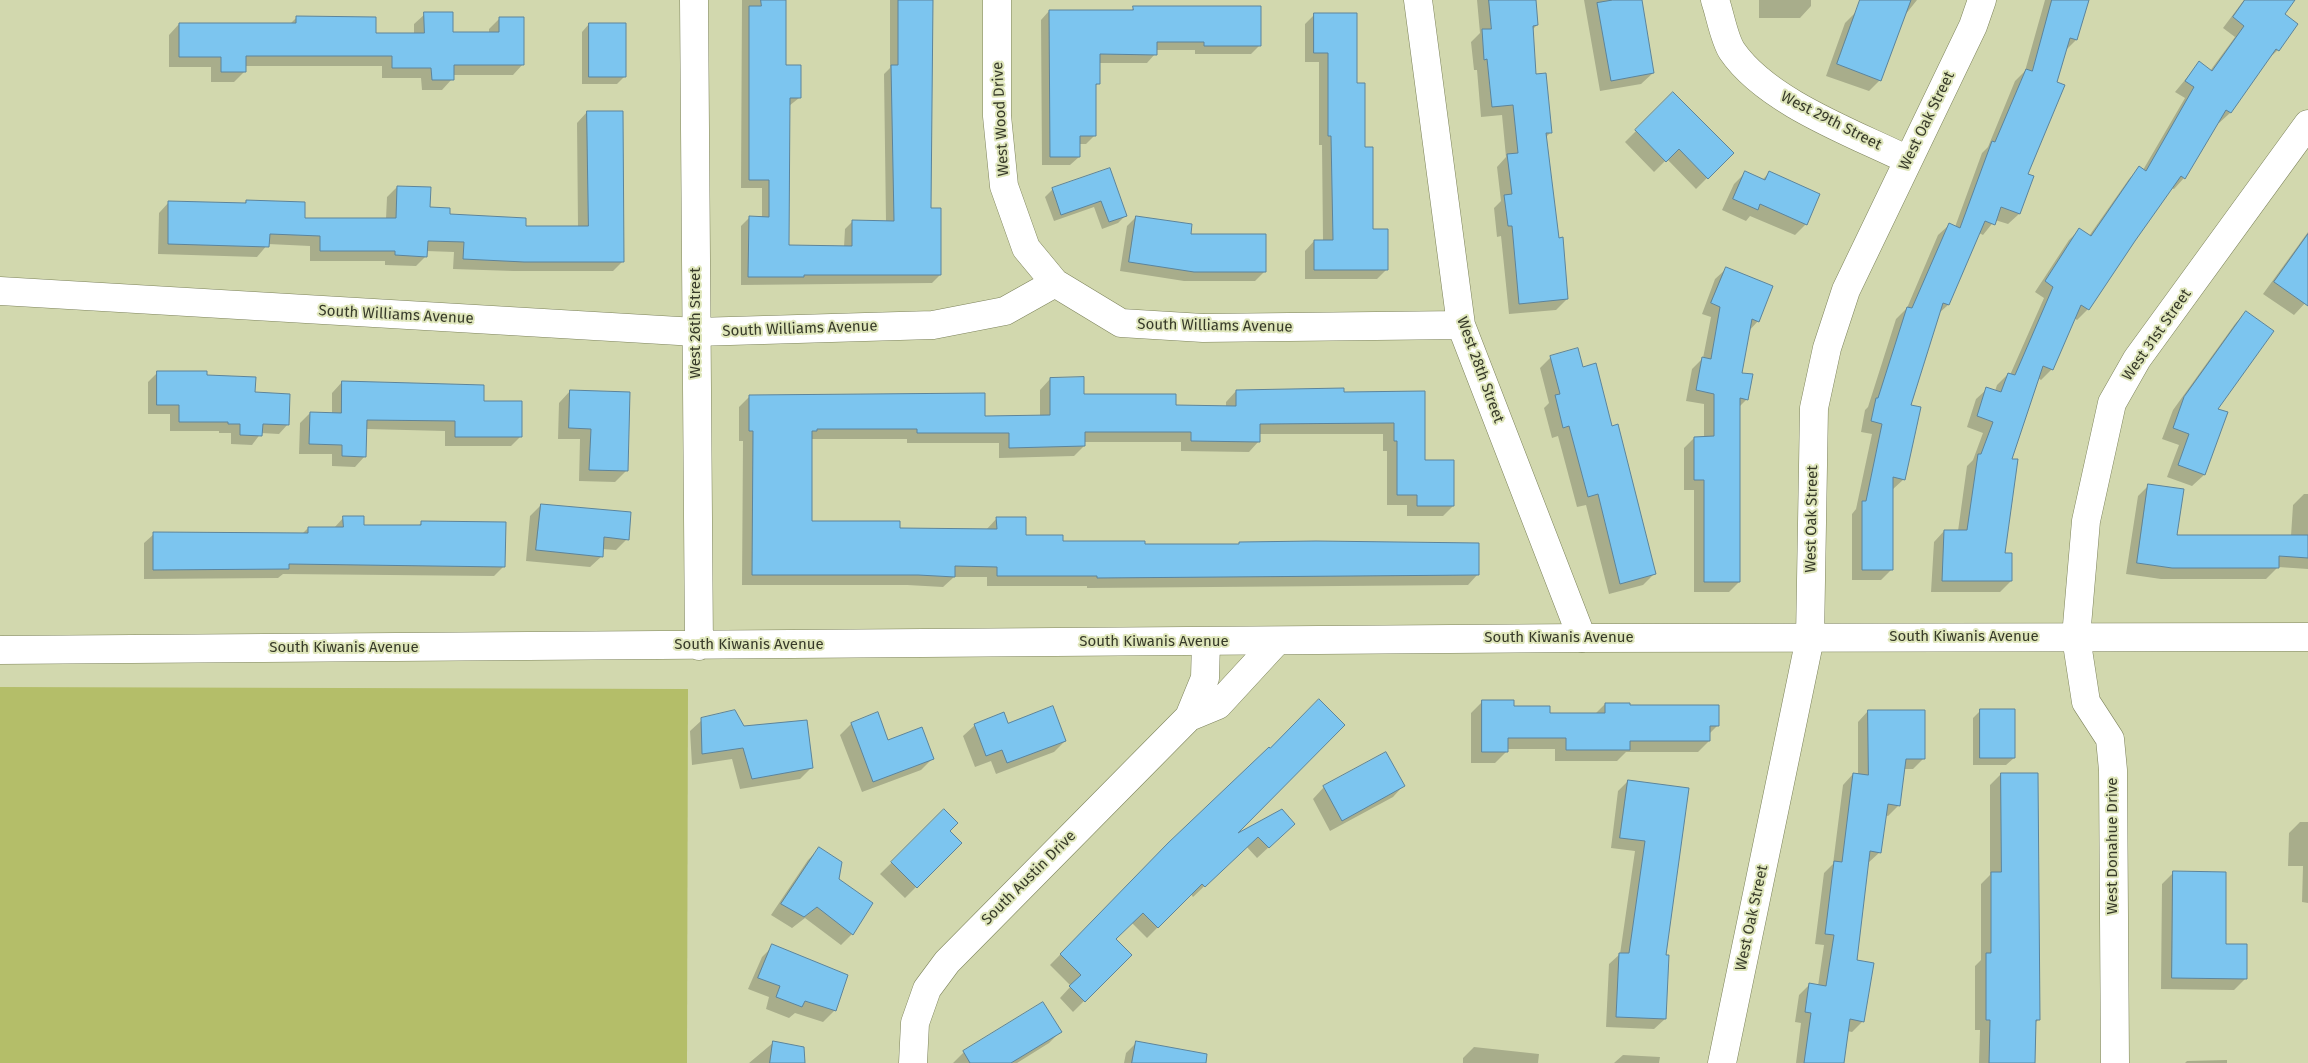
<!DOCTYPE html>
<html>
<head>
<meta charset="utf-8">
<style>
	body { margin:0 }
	canvas { display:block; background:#d2d8ae }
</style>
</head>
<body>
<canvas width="2308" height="1063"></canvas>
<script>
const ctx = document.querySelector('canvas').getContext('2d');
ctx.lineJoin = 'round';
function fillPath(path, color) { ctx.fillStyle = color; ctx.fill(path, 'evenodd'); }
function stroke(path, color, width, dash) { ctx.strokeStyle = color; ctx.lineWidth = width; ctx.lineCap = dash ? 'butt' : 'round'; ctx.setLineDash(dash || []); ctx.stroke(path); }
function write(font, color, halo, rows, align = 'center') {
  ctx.font = font + ' "Fira Sans",sans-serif'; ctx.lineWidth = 4; ctx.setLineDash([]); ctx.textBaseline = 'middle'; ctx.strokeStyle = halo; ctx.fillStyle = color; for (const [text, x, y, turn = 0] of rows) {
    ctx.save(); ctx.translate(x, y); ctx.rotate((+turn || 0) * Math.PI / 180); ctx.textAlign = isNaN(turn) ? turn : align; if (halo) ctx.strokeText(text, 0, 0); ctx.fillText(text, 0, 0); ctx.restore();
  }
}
const green = new Path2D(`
	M 0,687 L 688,689 L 687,1063 L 0,1063 Z`);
const shadow = new Path2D(`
	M 742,0 L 785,0 L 785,66 L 799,98 L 789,106 L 788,246 L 844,247 L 845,229 L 853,221 L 886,222 L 884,74 L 890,68 L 890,0 L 932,0 L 930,210 L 940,275 L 932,283 L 741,285 L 741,226 L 749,218 L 762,218 L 762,188 L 741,188 Z
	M 1477,0 L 1535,0 L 1537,25 L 1532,30 L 1535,76 L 1551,132 L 1545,138 L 1567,299 L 1556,310 L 1509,314 L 1501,236 L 1497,237 L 1494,208 L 1501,201 L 1497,167 L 1506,157 L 1502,115 L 1481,117 L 1477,70 L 1474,70 L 1471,42 L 1480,33 Z
	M 1584,0 L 1640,0 L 1653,73 L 1641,84 L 1600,91 Z
	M 1759,0 L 1811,0 L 1811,6 L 1800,18 L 1759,18 Z
	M 1868,0 L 1917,0 L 1905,15 L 1880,80 L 1869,91 L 1826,76 L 1845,23 Z
	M 2045,0 L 2087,0 L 2076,40 L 2065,51 L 2026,174 L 2019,214 L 2008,224 L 1995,220 L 1983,235 L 1979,233 L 1948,305 L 1938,314 L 1909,406 L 1904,479 L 1892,490 L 1892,569 L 1881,580 L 1852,580 L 1852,514 L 1856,509 L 1872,434 L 1861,432 L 1865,410 L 1868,407 L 1896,319 L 1907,308 L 1938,235 L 1949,225 L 1955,227 L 1982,153 L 1988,147 L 2015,81 L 2025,71 Z
	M 2244,0 L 2294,0 L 2283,15 L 2278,50 L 2267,60 L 2230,113 L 2219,123 L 2217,122 L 2184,178 L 2174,189 L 2171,188 L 2088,309 L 2077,320 L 2074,318 L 2052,369 L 2041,380 L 2038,378 L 2010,460 L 2004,554 L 2011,581 L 2000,592 L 1931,592 L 1934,542 L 1944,531 L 1958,531 L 1967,466 L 1973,460 L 1983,433 L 1967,427 L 1976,399 L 1987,389 L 1995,391 L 1997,385 L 2008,374 L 2010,375 L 2044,298 L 2035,292 L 2069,240 L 2079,230 L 2089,236 L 2129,179 L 2139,168 L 2143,170 L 2185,98 L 2175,92 L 2199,63 L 2210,71 L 2235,37 L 2223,28 Z
	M 1134,8 L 1260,45 L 1251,54 L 1195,54 L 1195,50 L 1155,50 L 1155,54 L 1147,63 L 1099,63 L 1099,83 L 1095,86 L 1095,135 L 1086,144 L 1079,144 L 1079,157 L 1070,165 L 1042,165 L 1041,20 L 1049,11 L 1130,11 Z
	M 425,14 L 452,33 L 489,33 L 489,29 L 499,19 L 523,64 L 513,75 L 452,75 L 452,79 L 442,90 L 422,90 L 421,78 L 382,78 L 382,66 L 245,66 L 245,71 L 234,82 L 211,82 L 211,67 L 169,67 L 169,35 L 179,24 L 290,24 L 297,17 L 375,35 L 414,34 L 414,24 Z
	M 1315,14 L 1356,84 L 1372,230 L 1387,269 L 1377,279 L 1305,279 L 1305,251 L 1314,241 L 1323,241 L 1322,145 L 1319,145 L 1319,62 L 1305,62 L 1305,24 Z
	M 589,24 L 625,76 L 617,84 L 582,84 L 582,32 Z
	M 1673,94 L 1732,153 L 1696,189 L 1667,159 L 1654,172 L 1625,142 Z
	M 587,112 L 623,261 L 613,271 L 513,271 L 453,269 L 454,252 L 426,251 L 426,256 L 416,266 L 385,265 L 385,261 L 310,261 L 310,246 L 268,244 L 257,257 L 158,254 L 159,213 L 169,202 L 243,205 L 246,201 L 304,219 L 386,219 L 387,197 L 397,187 L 429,208 L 449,215 L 525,227 L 578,227 L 577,123 Z
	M 1109,170 L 1125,216 L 1118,223 L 1102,229 L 1094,207 L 1054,221 L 1045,197 L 1053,189 Z
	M 1745,173 L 1762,180 L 1769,173 L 1806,224 L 1795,235 L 1750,216 L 1746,221 L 1722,210 L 1734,184 Z
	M 1136,217 L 1189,236 L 1264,272 L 1255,281 L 1184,281 L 1120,271 L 1127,226 Z
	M 2308,232 L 2308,300 L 2294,315 L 2263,294 Z
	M 1726,269 L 1758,321 L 1748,332 L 1740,374 L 1747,399 L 1738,408 L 1739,582 L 1729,592 L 1694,592 L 1694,490 L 1684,490 L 1684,448 L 1694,438 L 1704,438 L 1704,404 L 1686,401 L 1692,369 L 1703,358 L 1711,317 L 1702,314 L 1715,279 Z
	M 2246,312 L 2216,409 L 2226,413 L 2204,475 L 2192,486 L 2167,477 L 2179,445 L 2162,439 L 2173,410 L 2235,324 Z
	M 1551,357 L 1582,368 L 1612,428 L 1654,574 L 1643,585 L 1609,594 L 1586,505 L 1577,507 L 1558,436 L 1552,438 L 1544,408 L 1549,403 L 1540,368 Z
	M 158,372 L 206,377 L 253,393 L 288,424 L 279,434 L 261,433 L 252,445 L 231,444 L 231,433 L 219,433 L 219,431 L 170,431 L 170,414 L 148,414 L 148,382 Z
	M 1050,379 L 1083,395 L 1175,407 L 1226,407 L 1226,402 L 1236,391 L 1423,393 L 1424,461 L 1453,506 L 1443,516 L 1407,516 L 1407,505 L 1387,505 L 1387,451 L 1383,451 L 1383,434 L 1259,434 L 1259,441 L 1249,452 L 1181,451 L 1181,442 L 1084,442 L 1084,446 L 1074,456 L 999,458 L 999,443 L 907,443 L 907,439 L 810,439 L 810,522 L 899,529 L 986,530 L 997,518 L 1025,536 L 1061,542 L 1144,546 L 1237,546 L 1240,543 L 1478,574 L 1468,585 L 1087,588 L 1087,586 L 987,586 L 987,577 L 954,577 L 943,587 L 907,585 L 742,585 L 743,441 L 739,441 L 739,407 L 750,396 L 983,417 L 1040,416 L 1040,390 Z
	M 342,382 L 482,403 L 521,436 L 511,446 L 445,446 L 445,431 L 366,429 L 365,456 L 355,467 L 332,466 L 332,454 L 299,454 L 300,423 L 310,413 L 332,414 L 332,393 Z
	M 570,391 L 626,471 L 615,482 L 579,481 L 580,439 L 558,439 L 559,403 Z
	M 2149,485 L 2176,536 L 2291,536 L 2293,505 L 2304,494 L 2308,494 L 2308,569 L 2278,567 L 2266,579 L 2161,579 L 2126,574 L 2138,496 Z
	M 541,505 L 627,539 L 616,550 L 602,549 L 602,556 L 590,567 L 526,561 L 530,516 Z
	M 344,517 L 363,526 L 418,526 L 421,523 L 504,566 L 494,576 L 283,574 L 278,578 L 144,579 L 144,543 L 154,534 L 302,534 L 308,528 L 334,528 Z
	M 1482,702 L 1549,714 L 1595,714 L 1605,704 L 1628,706 L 1718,725 L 1709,734 L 1709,741 L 1698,752 L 1626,752 L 1617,761 L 1555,761 L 1555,749 L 1506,749 L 1506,752 L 1495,763 L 1471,763 L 1471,713 Z
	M 1868,711 L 1924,758 L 1913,769 L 1903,769 L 1899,805 L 1888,816 L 1885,815 L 1880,852 L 1868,863 L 1855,961 L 1863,1021 L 1852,1032 L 1847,1031 L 1842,1063 L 1796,1063 L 1801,1023 L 1795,1022 L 1799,995 L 1810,984 L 1818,986 L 1824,945 L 1815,944 L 1824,873 L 1833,864 L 1843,785 L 1853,774 L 1858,775 L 1858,722 Z
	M 1980,711 L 2014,758 L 2006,765 L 1973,765 L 1973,718 Z
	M 702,720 L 744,727 L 811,768 L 800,779 L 740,789 L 732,759 L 692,765 L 690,731 Z
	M 851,724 L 888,741 L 933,758 L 921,770 L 862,792 L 840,735 Z
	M 1007,724 L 1065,741 L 1054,752 L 996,774 L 991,761 L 975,767 L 963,736 L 975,725 Z
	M 2001,774 L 2039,1019 L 2034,1024 L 2034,1063 L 1979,1063 L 1980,1030 L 1975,1030 L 1975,966 L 1981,960 L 1981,884 L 1990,875 L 1990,785 Z
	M 1628,781 L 1688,789 L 1664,956 L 1665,1019 L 1654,1029 L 1606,1027 L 1609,964 L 1620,954 L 1635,851 L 1611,848 L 1618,791 Z
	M 1404,785 L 1393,797 L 1330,831 L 1313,799 L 1324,787 Z
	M 944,811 L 949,831 L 960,843 L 905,898 L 880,874 Z
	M 2300,822 L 2308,822 L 2308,903 L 2302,902 L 2303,866 L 2288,866 L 2289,833 Z
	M 1283,834 L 1257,858 L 1246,846 L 1193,897 L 1191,894 L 1147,938 L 1131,922 L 1115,939 L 1130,955 L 1073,1012 L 1060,998 L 1071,986 L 1050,965 L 1169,844 L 1232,837 Z
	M 819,849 L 837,879 L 852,934 L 841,945 L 805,918 L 792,928 L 771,915 L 808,860 Z
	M 2173,873 L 2245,979 L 2234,990 L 2161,989 L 2162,884 Z
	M 773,946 L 847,976 L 834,1011 L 823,1022 L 795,1013 L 789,1018 L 766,1009 L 769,997 L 748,989 L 762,957 Z
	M 1043,1004 L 1060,1032 L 1049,1043 L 1017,1063 L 953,1063 L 964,1052 Z
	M 774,1042 L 803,1063 L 749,1063 Z
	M 1137,1042 L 1183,1063 L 1124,1063 L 1126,1053 Z
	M 1474,1047 L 1539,1054 L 1538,1063 L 1463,1063 L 1463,1058 Z
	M 1623,1055 L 1660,1057 L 1659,1063 L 1614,1063 Z
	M 2227,1060 L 2227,1063 L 2185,1063 L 2187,1061 Z`);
const building = new Path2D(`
	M 761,0 L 786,0 L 786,65 L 801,65 L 801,98 L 790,98 L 789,245 L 852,246 L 852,220 L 894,221 L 891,65 L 898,65 L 898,0 L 933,0 L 931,208 L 941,208 L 941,275 L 804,275 L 804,277 L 748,277 L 749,216 L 769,217 L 769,180 L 749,180 L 749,6 L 761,6 Z
	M 1489,0 L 1536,0 L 1538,25 L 1533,26 L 1536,74 L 1546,73 L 1552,133 L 1546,133 L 1559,238 L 1563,237 L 1568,299 L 1519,304 L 1512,226 L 1508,226 L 1504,195 L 1512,194 L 1507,154 L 1518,153 L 1513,105 L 1492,107 L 1487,59 L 1484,60 L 1482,29 L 1491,29 Z
	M 1613,0 L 1642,0 L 1654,73 L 1611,81 L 1597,3 Z
	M 1860,0 L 1911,0 L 1881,81 L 1837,64 Z
	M 2052,0 L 2089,0 L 2077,40 L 2070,38 L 2057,82 L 2065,85 L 2028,174 L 2034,176 L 2020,214 L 2001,207 L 1995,225 L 1985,221 L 1949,305 L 1943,303 L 1911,405 L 1921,407 L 1905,480 L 1893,477 L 1893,570 L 1862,570 L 1862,501 L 1866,501 L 1882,424 L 1871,421 L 1876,398 L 1878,398 L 1907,307 L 1912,308 L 1949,223 L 1960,228 L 1992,141 L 1995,142 L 2026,69 L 2032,71 Z
	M 2245,0 L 2295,0 L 2285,14 L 2298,24 L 2279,51 L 2276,49 L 2231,113 L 2226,110 L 2185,179 L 2181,176 L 2135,241 L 2089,310 L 2081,305 L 2053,370 L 2043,366 L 2012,459 L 2018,459 L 2005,553 L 2012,553 L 2012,581 L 1942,581 L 1944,530 L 1967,530 L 1978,454 L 1981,454 L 1993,422 L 1977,416 L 1986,387 L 2001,392 L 2008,373 L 2015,375 L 2053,287 L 2045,281 L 2079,228 L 2091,236 L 2139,166 L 2146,171 L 2194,87 L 2185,81 L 2199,61 L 2212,71 L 2244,26 L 2233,17 Z
	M 1133,6 L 1261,6 L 1261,46 L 1204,46 L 1204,42 L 1157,42 L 1157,55 L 1100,54 L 1100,84 L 1096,84 L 1096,136 L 1080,136 L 1080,157 L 1050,157 L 1049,10 L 1133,10 Z
	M 424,12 L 453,12 L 453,32 L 499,32 L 499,17 L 524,17 L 524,65 L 454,65 L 454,80 L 432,80 L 431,68 L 392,68 L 392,56 L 246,56 L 246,72 L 221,72 L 221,57 L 179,57 L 179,23 L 296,23 L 296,16 L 376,17 L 376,33 L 424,33 Z
	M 1314,13 L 1357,13 L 1357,83 L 1365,83 L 1365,147 L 1373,147 L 1373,229 L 1388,229 L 1388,270 L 1314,270 L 1314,240 L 1333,240 L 1331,136 L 1328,136 L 1328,53 L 1314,53 Z
	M 589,23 L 626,23 L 626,77 L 589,77 Z
	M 1673,92 L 1734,153 L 1708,179 L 1679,149 L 1666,162 L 1635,130 Z
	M 587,111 L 623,111 L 624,262 L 524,262 L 463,259 L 464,242 L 428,241 L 427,257 L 395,255 L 395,251 L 320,251 L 320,236 L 270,234 L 269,247 L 168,244 L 168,201 L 246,203 L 246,200 L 305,202 L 305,218 L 396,218 L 397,186 L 431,187 L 430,207 L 450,208 L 450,214 L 526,218 L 526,226 L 588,226 Z
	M 1110,168 L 1127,216 L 1109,222 L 1101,201 L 1061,215 L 1052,188 Z
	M 1745,171 L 1765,180 L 1769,171 L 1820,194 L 1807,225 L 1760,204 L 1758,210 L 1733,199 Z
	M 1136,216 L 1192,224 L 1191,234 L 1266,234 L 1266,272 L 1194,272 L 1129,262 Z
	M 2308,234 L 2308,306 L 2274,282 Z
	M 1726,267 L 1773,286 L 1759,322 L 1752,319 L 1742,373 L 1753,374 L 1748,400 L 1740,398 L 1740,582 L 1704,582 L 1704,480 L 1694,480 L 1694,437 L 1714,436 L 1714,394 L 1696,390 L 1702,357 L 1711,359 L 1720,307 L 1711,303 Z
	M 2246,311 L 2274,331 L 2218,409 L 2228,412 L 2205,475 L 2178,465 L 2189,434 L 2173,428 L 2184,397 Z
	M 1578,348 L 1583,367 L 1596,363 L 1612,426 L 1618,424 L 1656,574 L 1620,584 L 1598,494 L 1588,497 L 1569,426 L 1563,428 L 1555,395 L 1560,394 L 1550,356 Z
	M 157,371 L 207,371 L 207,375 L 256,377 L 255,392 L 290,394 L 289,425 L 263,424 L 262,436 L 240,435 L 240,424 L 228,424 L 228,422 L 179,422 L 179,405 L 157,405 Z
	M 1084,377 L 1084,394 L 1176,394 L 1176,405 L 1236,406 L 1236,390 L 1344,388 L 1344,392 L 1425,391 L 1425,460 L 1454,460 L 1454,506 L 1417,506 L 1417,495 L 1397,495 L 1397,441 L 1394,441 L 1394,423 L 1260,424 L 1260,442 L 1191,441 L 1191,432 L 1085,432 L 1085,446 L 1009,448 L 1009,433 L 917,433 L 917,429 L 817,429 L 817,431 L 812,431 L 812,521 L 900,521 L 900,528 L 997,529 L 996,517 L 1026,517 L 1026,535 L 1063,535 L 1063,541 L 1145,541 L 1145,544 L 1239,544 L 1239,542 L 1316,541 L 1479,543 L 1479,575 L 1097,578 L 1097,576 L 997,576 L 997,567 L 955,566 L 955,577 L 918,575 L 752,575 L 753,431 L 749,431 L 749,395 L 985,393 L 985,416 L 1050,415 L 1050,378 Z
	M 342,381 L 484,385 L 484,401 L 522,401 L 522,437 L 455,437 L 455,421 L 367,420 L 366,457 L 342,456 L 342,445 L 309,444 L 310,412 L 341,413 Z
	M 570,390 L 630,392 L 628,471 L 589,470 L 591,429 L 569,428 Z
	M 2148,484 L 2184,489 L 2177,535 L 2308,535 L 2308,558 L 2279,556 L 2279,568 L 2172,568 L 2137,563 Z
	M 541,504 L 631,512 L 629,540 L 604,537 L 603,557 L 536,550 Z
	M 343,516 L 364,516 L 364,525 L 421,525 L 421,521 L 506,522 L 505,567 L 289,564 L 289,569 L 153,570 L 153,532 L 308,533 L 308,527 L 343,527 Z
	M 1319,699 L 1345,725 L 1238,833 L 1282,809 L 1295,824 L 1269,848 L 1258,837 L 1205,887 L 1202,884 L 1158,928 L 1143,913 L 1116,939 L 1132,955 L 1085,1002 L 1069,986 L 1081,975 L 1060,954 L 1168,843 L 1269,747 L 1270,748 Z
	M 1482,700 L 1514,700 L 1514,706 L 1550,706 L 1550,713 L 1605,713 L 1605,703 L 1630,703 L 1630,705 L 1719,705 L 1719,726 L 1710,726 L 1710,741 L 1630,741 L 1630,750 L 1566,750 L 1566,738 L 1508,738 L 1508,752 L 1482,752 Z
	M 1053,706 L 1066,741 L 1007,763 L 1002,750 L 986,756 L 974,724 L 1004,712 L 1008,723 Z
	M 1980,709 L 2015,709 L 2015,758 L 1980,758 Z
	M 735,710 L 744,726 L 807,720 L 813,768 L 752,779 L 743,748 L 702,754 L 701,718 Z
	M 1868,710 L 1925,710 L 1925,759 L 1906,759 L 1900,806 L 1888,804 L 1881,853 L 1870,851 L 1857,960 L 1874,963 L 1864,1022 L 1850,1019 L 1844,1063 L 1804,1063 L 1811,1013 L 1805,1012 L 1809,983 L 1826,986 L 1834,935 L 1825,934 L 1834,861 L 1842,862 L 1853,773 L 1868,775 Z
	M 878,712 L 888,740 L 922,727 L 934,759 L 873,782 L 851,723 Z
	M 1386,752 L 1405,786 L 1342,821 L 1323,786 Z
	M 2001,773 L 2038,773 L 2040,1020 L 2036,1020 L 2035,1063 L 1989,1063 L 1990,1020 L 1986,1020 L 1986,953 L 1991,953 L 1991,872 L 2001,872 Z
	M 1628,780 L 1689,788 L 1666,955 L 1669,955 L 1666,1019 L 1616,1017 L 1619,953 L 1629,953 L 1645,841 L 1620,838 Z
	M 944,809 L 958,823 L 950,831 L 962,843 L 917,888 L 891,862 Z
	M 819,847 L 842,862 L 839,879 L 873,903 L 853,935 L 817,907 L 804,917 L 781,904 Z
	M 2173,871 L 2226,872 L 2226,944 L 2247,944 L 2247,979 L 2172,978 Z
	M 772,944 L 848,975 L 836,1011 L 805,1001 L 802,1007 L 776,997 L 780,986 L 758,978 Z
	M 1043,1002 L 1062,1032 L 1011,1063 L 970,1063 L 963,1051 Z
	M 773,1041 L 804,1047 L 805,1063 L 770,1063 Z
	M 1136,1041 L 1207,1054 L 1206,1063 L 1132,1063 Z`);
const minor = new Path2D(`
	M 997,0 L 997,116 L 1004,186 L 1026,248 L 1055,283 L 1121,323 L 1203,328 L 1461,325
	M 1418,0 L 1461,325 L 1582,638
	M 1715,0 C 1720,14 1724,39 1732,51 C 1767,102 1853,133 1908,160
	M 0,291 L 696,332 L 933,325 L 1005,311 L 1055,283
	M 1189,717 L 1218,705 L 1277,641
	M 913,1063 L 915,1023 L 927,989 L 947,962 L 1189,717 L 1205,678 L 1206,642
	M 1722,1063 L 1810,638 L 1814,408 L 1827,348 L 1846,290 L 1973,26 L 1982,0
	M 2115,1063 L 2113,770 L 2110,739 L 2086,702 L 2076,637 L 2086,521 L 2112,403 L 2137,359 L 2308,124`);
const major = new Path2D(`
	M 694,0 L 699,646
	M 0,650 L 1582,638 L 2308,637`);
const streetNames = [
	["West Wood Drive",1001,119,-93],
	["West 29th Street",1831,121,27],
	["West Oak Street",1927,121,-64],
	["South Williams Avenue",396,315,3],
	["West 26th Street",696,323,-90],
	["South Williams Avenue",1215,326,1],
	["South Williams Avenue",800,329,-2],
	["West 31st Street",2157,335,-55],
	["West 28th Street",1480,370,70],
	["West Oak Street",1812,519,-89],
	["South Kiwanis Avenue",1964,637],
	["South Kiwanis Avenue",1559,638],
	["South Kiwanis Avenue",1154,642],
	["South Kiwanis Avenue",749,645],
	["South Kiwanis Avenue",344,648],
	["West Donahue Drive",2113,846,-90],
	["South Austin Drive",1029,878,-45],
	["West Oak Street",1752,918,-78]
];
fillPath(green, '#b4be69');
fillPath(shadow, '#0003');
fillPath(building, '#7cc5ef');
stroke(building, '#5c849b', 1);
stroke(minor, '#7d835b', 29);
stroke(major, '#7d835b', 29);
stroke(minor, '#fff', 28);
stroke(major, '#fff', 28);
write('15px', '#373a29', '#dfe6bb', streetNames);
</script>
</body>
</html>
